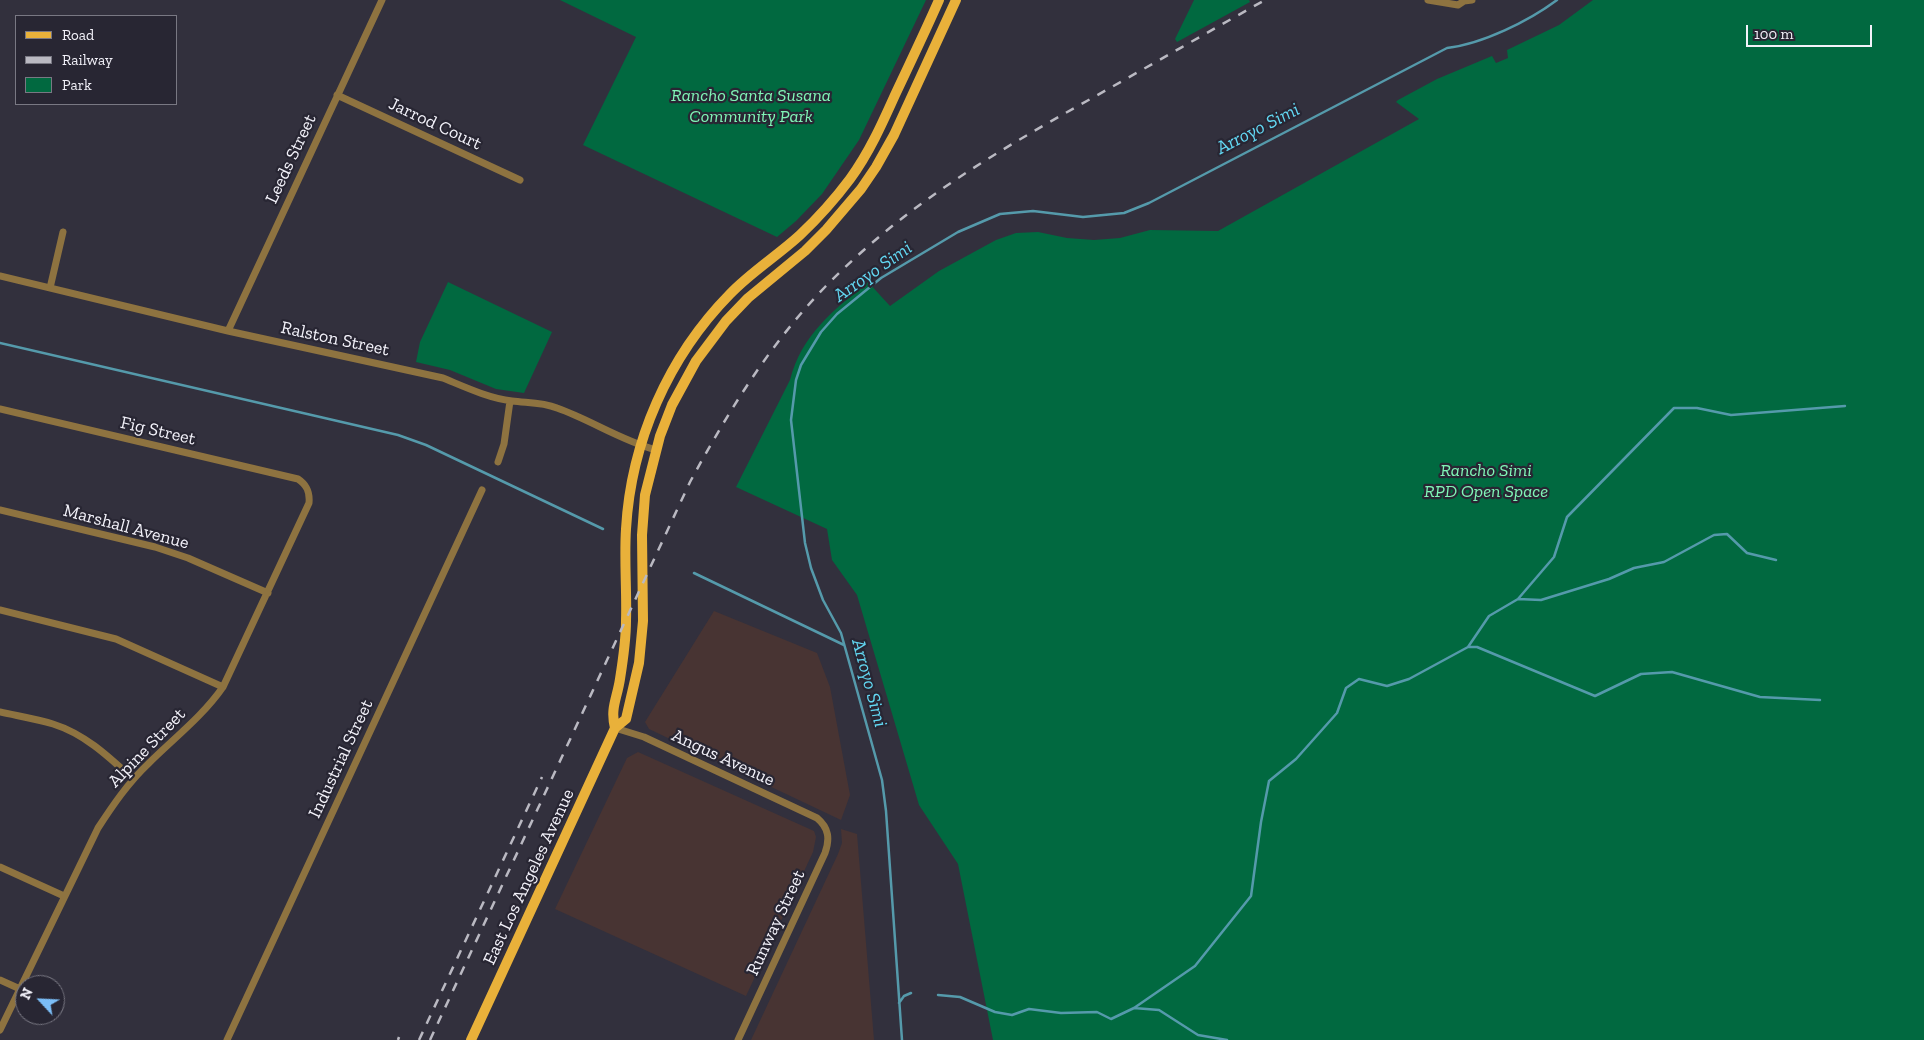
<!DOCTYPE html>
<html>
<head>
<meta charset="utf-8">
<style>
	body { margin:0 }
	#map { position:relative; width:1924px; height:1040px; overflow:hidden; background:#32303d; font-family:"Zilla Slab",serif }
	canvas { display:block }
	.legend { position:absolute; left:15px; top:15px; width:162px; height:90px; box-sizing:border-box; background:#282633; border:1px solid #797883; margin:0; padding:6px 9px; list-style:none; font-size:15px; color:#f3f2fa }
	.legend li { display:flex; align-items:center; gap:10px; height:25px }
	.legend b { width:25px; border:1px solid #797883 }
	.north { position:absolute; left:15px; top:975px; width:50px; height:50px; box-sizing:border-box; background:#282633; border:1px solid #797883; border-radius:50%; rotate:295deg; font-size:14px; font-weight:700; line-height:20px; text-align:center; color:#f3f2fa }
	.north::after { content:''; display:block; margin:auto; width:18px; height:22px; background:#7bbef8; clip-path:polygon(50% 0,100% 100%,50% 72%,0 100%) }
	.scale { position:absolute; left:1746px; top:25px; width:126px; height:22px; box-sizing:border-box; border:2px solid #f3f2fa; border-top:0; padding-left:6px; font-size:15px; line-height:18px; white-space:nowrap; color:#f3f2fa; -webkit-text-stroke:4px #282633; paint-order:stroke }
</style>
</head>
<body>
<div id="map">
<canvas width="1924" height="1040"></canvas>
<ul class="legend">
<li><b style="height:6px;background:#e9b13a"></b>Road</li>
<li><b style="height:6px;background:#bab9c2"></b>Railway</li>
<li><b style="height:14px;background:#016940"></b>Park</li>
</ul>
<div class="north">N</div>
<div class="scale">100 m</div>
</div>
<script>
const ctx = document.querySelector('canvas').getContext('2d');
ctx.lineJoin = 'round';
function fillPath(path, color) { ctx.fillStyle = color; ctx.fill(path, 'evenodd'); }
function stroke(path, color, width, dash) { ctx.strokeStyle = color; ctx.lineWidth = width; ctx.lineCap = dash ? 'butt' : 'round'; ctx.setLineDash(dash || []); ctx.stroke(path); }
function write(font, color, halo, rows, align = 'center') {
  ctx.font = font + ' "Zilla Slab",serif'; ctx.lineWidth = 4.5; ctx.setLineDash([]); ctx.textBaseline = 'middle'; ctx.strokeStyle = halo; ctx.fillStyle = color; for (const [text, x, y, turn = 0] of rows) {
    ctx.save(); ctx.translate(x, y); ctx.rotate((+turn || 0) * Math.PI / 180); ctx.textAlign = isNaN(turn) ? turn : align; if (halo) ctx.strokeText(text, 0, 0); ctx.fillText(text, 0, 0); ctx.restore();
  }
}
const industrial = new Path2D(`
	M 714,611 L 817,653 L 830,687 L 850,795 L 841,820 L 649,729 L 645,722 Z
	M 638,752 L 814,831 L 816,837 L 813,852 L 746,996 L 555,909 L 627,758 Z
	M 841,829 L 857,834 L 874,1040 L 751,1040 L 838,854 L 842,843 Z`);
const green = new Path2D(`
	M 560,0 L 926,0 L 859,140 L 822,194 L 796,221 L 777,237 L 583,145 L 636,37 Z
	M 1194,0 L 1249,0 L 1250,2 L 1177,42 L 1175,39 Z
	M 1593,0 L 1924,0 L 1924,1040 L 993,1040 L 958,864 L 919,805 L 857,595 L 832,560 L 827,529 L 736,487 L 790,380 C 802,334 833,311 868,282 L 890,306 L 939,271 L 996,240 L 1016,233 L 1038,232 L 1067,238 L 1094,240 L 1120,238 L 1150,230 L 1218,231 L 1419,119 L 1396,102 L 1398,100 L 1437,79 L 1492,56 L 1496,63 L 1508,58 L 1507,50 L 1559,25 Z
	M 448,282 L 552,332 L 524,393 L 496,389 L 450,370 L 416,362 L 420,342 Z`);
const stream = new Path2D(`
	M 0,343 L 398,435 L 426,445 L 603,529
	M 694,573 L 844,645
	M 1518,599 L 1554,557 L 1567,517 L 1674,408 L 1697,408 L 1731,415 L 1845,406
	M 1468,647 L 1477,647 L 1595,696 L 1641,674 L 1672,672 L 1760,697 L 1820,700
	M 938,995 L 960,997 L 995,1012 L 1012,1015 L 1029,1009 L 1061,1013 L 1097,1012 L 1111,1019 L 1134,1008 L 1195,966 L 1251,896 L 1261,822 L 1269,781 L 1296,759 L 1337,713 L 1346,688 L 1359,679 L 1387,686 L 1409,679 L 1468,647 L 1489,616 L 1518,599 L 1541,600 L 1609,579 L 1634,568 L 1664,562 L 1714,535 L 1727,534 L 1747,553 L 1776,560
	M 899,1003 L 904,996 L 911,993
	M 1134,1008 L 1159,1010 L 1198,1035 L 1227,1040
	M 902,1040 L 886,811 L 882,780 L 841,633 L 823,600 L 811,568 L 805,543 L 791,420 L 796,380 L 801,365 L 821,332 L 837,314 L 881,278 L 958,232 L 1000,214 L 1033,211 L 1083,217 L 1124,213 L 1149,203 L 1447,48 C 1482,44 1529,21 1557,0`);
const street = new Path2D(`
	M 1428,0 L 1458,5 L 1464,1 L 1472,0
	M 337,95 L 520,180
	M 0,276 L 228,331 L 443,378 C 465,387 488,398 512,401 C 527,403 542,402 557,408 C 591,420 620,440 656,450
	M 50,288 L 63,232
	M 228,331 L 382,0
	M 0,409 L 298,479 C 307,485 310,492 309,503 L 223,687 C 202,717 173,739 148,764 C 128,783 113,805 98,828 L 0,1030
	M 498,462 L 504,444 L 510,401
	M 0,510 L 155,547 L 188,558 L 268,593
	M 0,610 L 116,639 L 223,687
	M 0,712 C 18,716 36,719 53,724 C 85,734 109,757 133,779
	M 615,728 L 644,737 L 817,818 C 829,828 830,839 825,853 L 738,1040
	M 0,867 L 64,896
	M 0,980 L 20,989
	M 227,1040 L 482,490`);
const primary = new Path2D(`
	M 615,728 C 610,708 617,699 620,679 C 623,660 626,641 626,621 C 627,591 624,560 626,529 C 631,442 668,357 730,294 C 751,272 777,256 800,235 C 818,218 835,199 850,179 C 869,153 882,124 895,95 C 910,63 925,32 939,0
	M 471,1040 L 615,728 L 626,719 L 639,663 L 643,621 L 642,535 L 645,495 L 660,436 L 672,405 L 696,361 L 726,321 L 748,298 L 805,251 L 826,230 L 861,189 L 876,167 L 894,135 L 956,0`);
const rail = new Path2D(`
	M 398,1040 L 399,1037
	M 419,1040 L 542,777
	M 430,1040 L 690,482 C 728,412 769,345 825,287 C 906,204 994,153 1094,97 C 1151,65 1208,32 1265,0`);
const parkNames = [
	["Rancho Santa Susana",751,96],
	["Community Park",751,117],
	["Rancho Simi",1486,471],
	["RPD Open Space",1486,492]
];
const streetNames = [
	["Jarrod Court",435,124,25],
	["Leeds Street",291,159,-65],
	["Ralston Street",335,339,12],
	["Fig Street",158,431,13],
	["Marshall Avenue",126,527,15],
	["Alpine Street",147,748,-46],
	["Angus Avenue",723,758,25],
	["Industrial Street",341,759,-65],
	["East Los Angeles Avenue",529,877,-65],
	["Runway Street",776,923,-65]
];
const waterNames = [
	["Arroyo Simi",1258,129,-27],
	["Arroyo Simi",873,272,-35],
	["Arroyo Simi",869,683,75]
];
fillPath(industrial, '#483433');
fillPath(green, '#016940');
stroke(stream, '#559aab', 2.5);
stroke(street, '#8e7340', 7);
stroke(primary, '#e9b13a', 10);
stroke(rail, '#bab9c2', 2.5, [9, 9]);
write('italic 18px', '#80f6b7', '#282633', parkNames);
write('18px', '#f3f2fa', '#282633', streetNames);
write('italic 19px', '#63d9f4', '#282633', waterNames);
</script>
</body>
</html>
